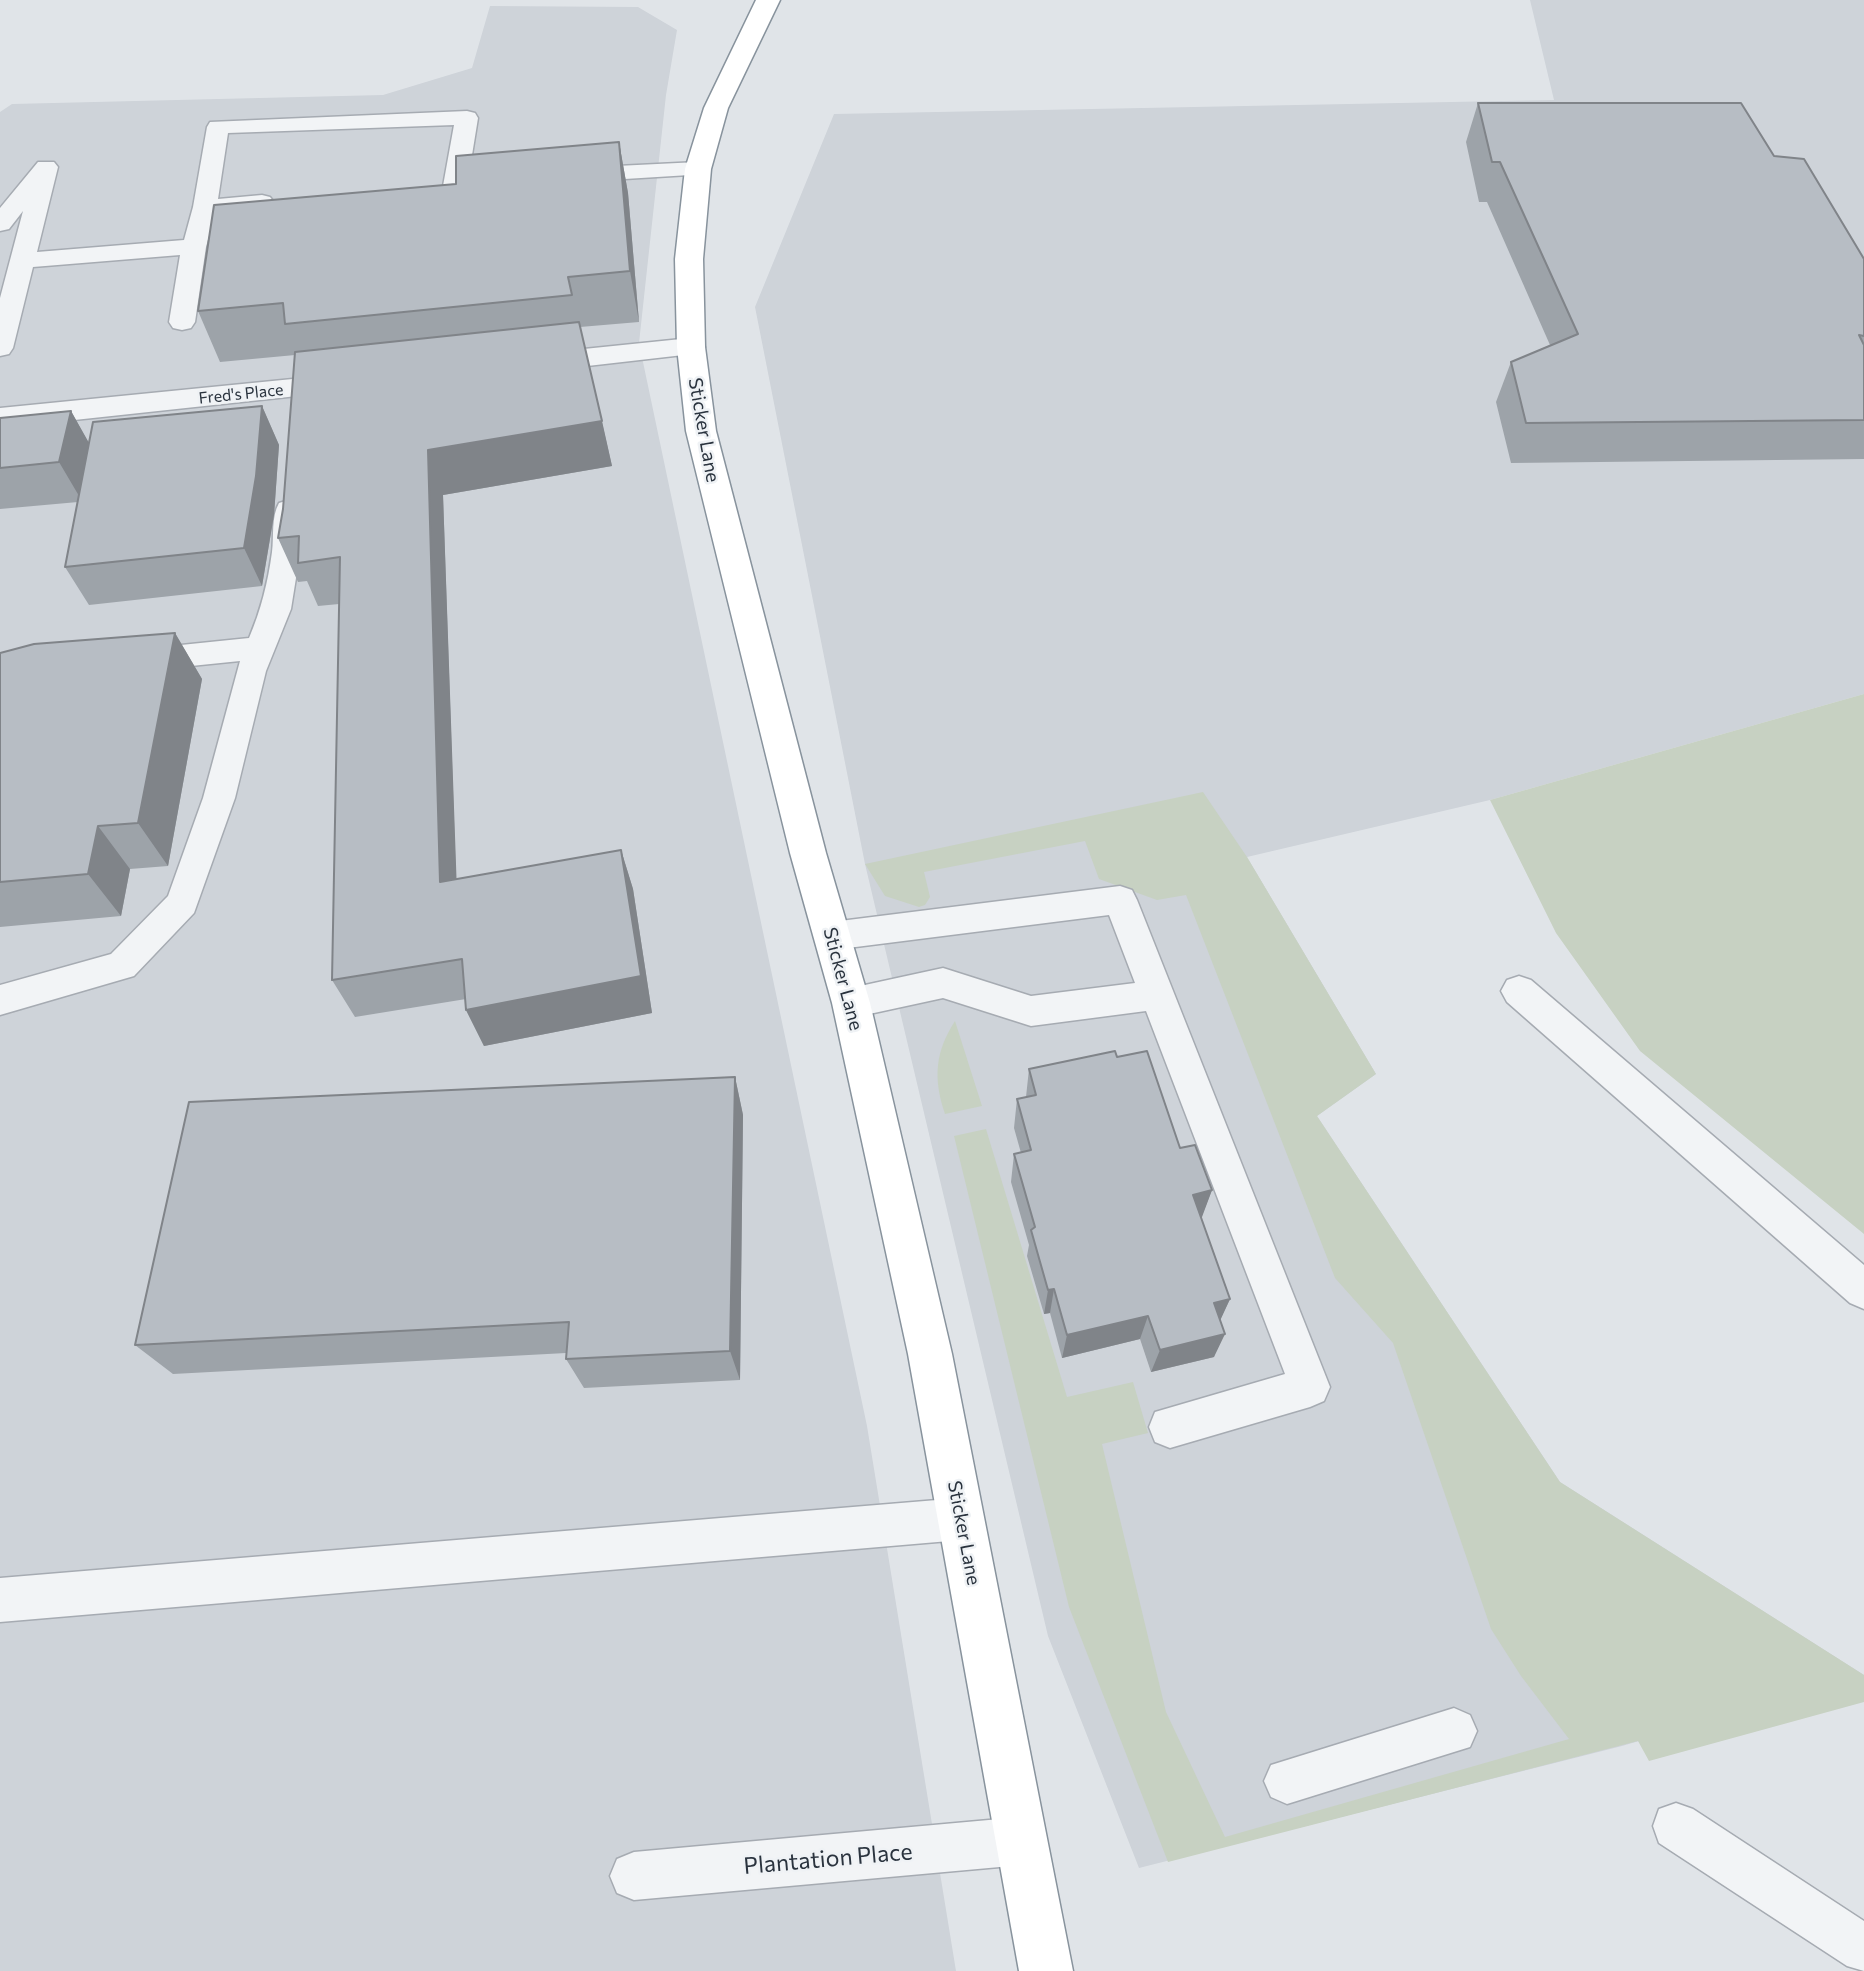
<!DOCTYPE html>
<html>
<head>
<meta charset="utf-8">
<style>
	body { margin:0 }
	canvas { display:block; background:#e0e4e8 }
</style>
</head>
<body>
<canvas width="1864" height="1971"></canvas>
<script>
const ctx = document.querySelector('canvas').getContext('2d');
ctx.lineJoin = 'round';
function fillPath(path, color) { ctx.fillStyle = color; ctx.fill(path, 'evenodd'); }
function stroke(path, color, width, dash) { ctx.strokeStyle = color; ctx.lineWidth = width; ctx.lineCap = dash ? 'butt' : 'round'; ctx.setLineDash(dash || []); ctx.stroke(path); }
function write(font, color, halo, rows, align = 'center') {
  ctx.font = font + ' Commissioner,sans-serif'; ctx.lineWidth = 5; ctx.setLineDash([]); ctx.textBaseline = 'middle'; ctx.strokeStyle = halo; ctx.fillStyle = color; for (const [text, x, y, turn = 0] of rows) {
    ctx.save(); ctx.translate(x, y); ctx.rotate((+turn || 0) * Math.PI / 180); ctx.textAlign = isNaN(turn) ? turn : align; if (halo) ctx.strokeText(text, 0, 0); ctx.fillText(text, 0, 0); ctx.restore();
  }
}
const built = new Path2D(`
	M 1530,0 L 1864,0 L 1864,694 L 1490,800 L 1247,857 L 1376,1074 L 1317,1116 L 1560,1482 L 1864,1675 L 1622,1746 L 1139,1868 L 1048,1636 L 865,864 L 755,307 L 834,114 L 1554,100 Z
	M 490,6 L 638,7 L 677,30 L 666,95 L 639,343 L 867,1426 L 956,1971 L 0,1971 L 0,112 L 12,104 L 383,95 L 472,68 Z`);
const green = new Path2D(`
	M 1864,694 L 1864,1234 L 1640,1051 L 1556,933 L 1490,800 Z
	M 1203,792 L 1247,857 L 1376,1074 L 1317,1116 L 1560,1482 L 1864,1675 L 1864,1702 L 1649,1761 L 1638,1741 L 1168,1862 L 1069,1607 L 954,1136 L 986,1129 L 1067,1397 L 1133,1382 L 1148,1433 L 1102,1444 L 1166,1712 L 1225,1837 L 1569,1739 L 1521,1676 L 1491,1629 L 1393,1343 L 1335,1278 L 1186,895 L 1157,900 L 1099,879 L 1085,841 L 924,872 L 930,897 L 925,905 L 919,907 L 885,896 L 865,864 Z
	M 955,1021 L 982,1106 L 945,1114 C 933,1078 935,1052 955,1021 Z`);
const lane = new Path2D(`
	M 467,111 L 475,113 L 478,118 L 467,186 L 463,191 L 447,191 L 443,186 L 454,125 L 228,133 L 218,199 L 262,195 L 270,197 L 274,202 L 270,207 L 215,213 L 206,247 L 195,322 L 191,328 L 182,330 L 173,328 L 169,322 L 180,255 L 33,267 L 13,348 L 9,354 L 0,356 L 0,298 L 23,211 L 9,229 L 0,231 L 0,208 L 38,162 L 54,162 L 58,167 L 37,252 L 184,240 L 193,207 L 207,127 L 210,122 Z
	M 698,162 L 706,164 L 710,169 L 706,174 L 576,182 L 568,180 L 564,175 L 568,170 L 576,168 Z
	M 289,500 L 299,503 L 303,510 L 300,553 L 291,609 L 266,671 L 235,798 L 194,913 L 134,976 L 0,1015 L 0,985 L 111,954 L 168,896 L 203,798 L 240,661 L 142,671 L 131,668 L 127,660 L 131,652 L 142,649 L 249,638 C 261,610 268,582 272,552 C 274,536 271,517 279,503 Z
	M 1120,886 L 1132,890 L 1137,900 L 1330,1387 L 1324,1401 L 1310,1407 L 1170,1448 L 1155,1442 L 1149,1427 L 1155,1412 L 1285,1374 L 1146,1011 L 1031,1026 L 943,998 L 851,1018 L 839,1014 L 833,1003 L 839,992 L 851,988 L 943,968 L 1031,996 L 1135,983 L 1109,915 L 832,950 L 820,946 L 815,936 L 820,926 L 832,922 Z
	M 1519,976 L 1531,980 L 1864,1265 L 1864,1309 L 1850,1303 L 1507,1002 L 1501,991 L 1507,980 Z
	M 961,1498 L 976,1504 L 982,1519 L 976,1534 L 961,1540 L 0,1622 L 0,1578 Z
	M 1454,1708 L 1470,1715 L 1477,1731 L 1470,1747 L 1287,1804 L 1271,1797 L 1264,1781 L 1271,1765 Z
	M 1676,1803 L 1693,1809 L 1864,1921 L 1864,1971 L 1847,1966 L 1659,1843 L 1653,1826 L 1659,1809 Z
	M 1022,1817 L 1039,1824 L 1046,1841 L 1039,1858 L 1022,1865 L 634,1900 L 617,1893 L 610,1876 L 617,1859 L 634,1852 Z`);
const street = new Path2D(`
	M 691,338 L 701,341 L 705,347 L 701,353 L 535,372 L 525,369 L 521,363 L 525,357 L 535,354 Z
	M 343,374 L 353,376 L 358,383 L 353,390 L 0,428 L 0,408 Z`);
const highway = new Path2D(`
	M 756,0 L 780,0 L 728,108 L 711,169 L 703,259 L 705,347 L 716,431 L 826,853 L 870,1003 L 952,1354 L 1073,1971 L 1019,1971 L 908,1354 L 832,1003 L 790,853 L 686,431 L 677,347 L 675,259 L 685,169 L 704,108 Z`);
const wall = new Path2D(`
	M 1478,103 L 1774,156 L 1864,259 L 1864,459 L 1511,463 L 1496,402 L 1511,362 L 1550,345 L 1487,202 L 1479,202 L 1466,142 Z
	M 619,142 L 628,193 L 639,322 L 580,327 L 612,466 L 443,495 L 456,879 L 621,850 L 633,889 L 652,1013 L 484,1046 L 466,1010 L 466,999 L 355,1017 L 332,980 L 339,604 L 318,606 L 307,581 L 298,582 L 278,538 L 283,509 L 295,355 L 220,362 L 198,311 L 456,184 Z
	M 262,406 L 279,445 L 274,515 L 262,586 L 89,605 L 65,567 L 78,502 L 0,509 L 0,418 L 71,411 L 89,444 Z
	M 175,633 L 202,679 L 168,866 L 130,869 L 121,916 L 0,927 L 0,653 Z
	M 1117,1057 L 1180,1148 L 1212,1190 L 1201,1218 L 1230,1299 L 1220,1320 L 1214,1357 L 1151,1372 L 1140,1339 L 1062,1358 L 1050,1313 L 1044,1314 L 1027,1256 L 1029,1245 L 1011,1182 L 1014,1154 L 1021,1153 L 1014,1128 L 1017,1099 L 1026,1097 L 1029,1069 Z
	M 735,1077 L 743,1115 L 740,1380 L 584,1388 L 566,1359 L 566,1353 L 173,1374 L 135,1345 Z`);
const shadedWall = new Path2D(`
	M 619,142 L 628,193 L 639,322 L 630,271 Z
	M 262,406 L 279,445 L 274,515 L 262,586 L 244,548 Z
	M 71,411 L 93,450 L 82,501 L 59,462 Z
	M 602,421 L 612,466 L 443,495 L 458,921 L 440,882 L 428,450 Z
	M 175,633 L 202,679 L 168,866 L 138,823 Z
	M 98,826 L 130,869 L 121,916 L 88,874 Z
	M 621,850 L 633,889 L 652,1013 L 484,1046 L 466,1010 Z
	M 735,1077 L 743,1115 L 740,1380 L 730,1351 Z
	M 1212,1190 L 1202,1217 L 1184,1222 L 1193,1195 Z
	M 1054,1289 L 1050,1313 L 1044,1314 L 1048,1290 Z
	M 1230,1299 L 1219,1323 L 1214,1303 Z
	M 1148,1316 L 1140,1339 L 1062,1358 L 1067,1335 Z
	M 1225,1334 L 1214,1357 L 1151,1372 L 1160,1350 Z`);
const building = new Path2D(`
	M 1478,103 L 1741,103 L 1774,156 L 1804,159 L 1864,259 L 1864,336 L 1859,335 L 1864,345 L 1864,420 L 1526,423 L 1511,362 L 1578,334 L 1500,162 L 1492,162 Z
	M 619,142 L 630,271 L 568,277 L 572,295 L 285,324 L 283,303 L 198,311 L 214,205 L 456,184 L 456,156 Z
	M 579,322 L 602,421 L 428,450 L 440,882 L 621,850 L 641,976 L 466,1010 L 462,959 L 332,980 L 340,557 L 298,563 L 299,536 L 278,538 L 283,509 L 295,352 Z
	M 262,406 L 256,476 L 244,548 L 65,567 L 93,422 Z
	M 71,411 L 59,462 L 0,468 L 0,418 Z
	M 175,633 L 138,823 L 98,826 L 88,874 L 0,882 L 0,653 L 34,644 Z
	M 1115,1051 L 1117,1057 L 1147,1051 L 1180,1148 L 1195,1145 L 1212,1190 L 1193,1195 L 1230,1299 L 1214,1303 L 1225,1334 L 1160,1350 L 1148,1316 L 1067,1335 L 1054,1289 L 1048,1290 L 1031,1230 L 1035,1227 L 1014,1154 L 1031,1150 L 1017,1099 L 1036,1095 L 1029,1069 Z
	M 735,1077 L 730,1351 L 566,1359 L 569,1322 L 135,1345 L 189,1102 Z`);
const farStreetnames = [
	["Fred's Place",241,394,-6]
];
const streetNames = [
	["Sticker Lane",704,430,80],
	["Sticker Lane",843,979,75],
	["Sticker Lane",964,1533,79]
];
const nearStreetnames = [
	["Plantation Place",828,1859,-5]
];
fillPath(built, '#ced3d9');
fillPath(green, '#c7d1c2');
stroke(lane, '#a6abb2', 3);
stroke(street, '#a6abb2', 3);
stroke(highway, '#88939d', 3);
fillPath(lane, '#f2f4f6');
fillPath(street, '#f2f4f6');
fillPath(highway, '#fff');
fillPath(wall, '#9da3a9');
fillPath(shadedWall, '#808489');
fillPath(building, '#b7bdc4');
stroke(building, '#808489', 2);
write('16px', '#2a333e', '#eff2f5', farStreetnames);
write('19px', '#2a333e', '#eff2f5', streetNames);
write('23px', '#2a333e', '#eff2f5', nearStreetnames);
</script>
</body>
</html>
